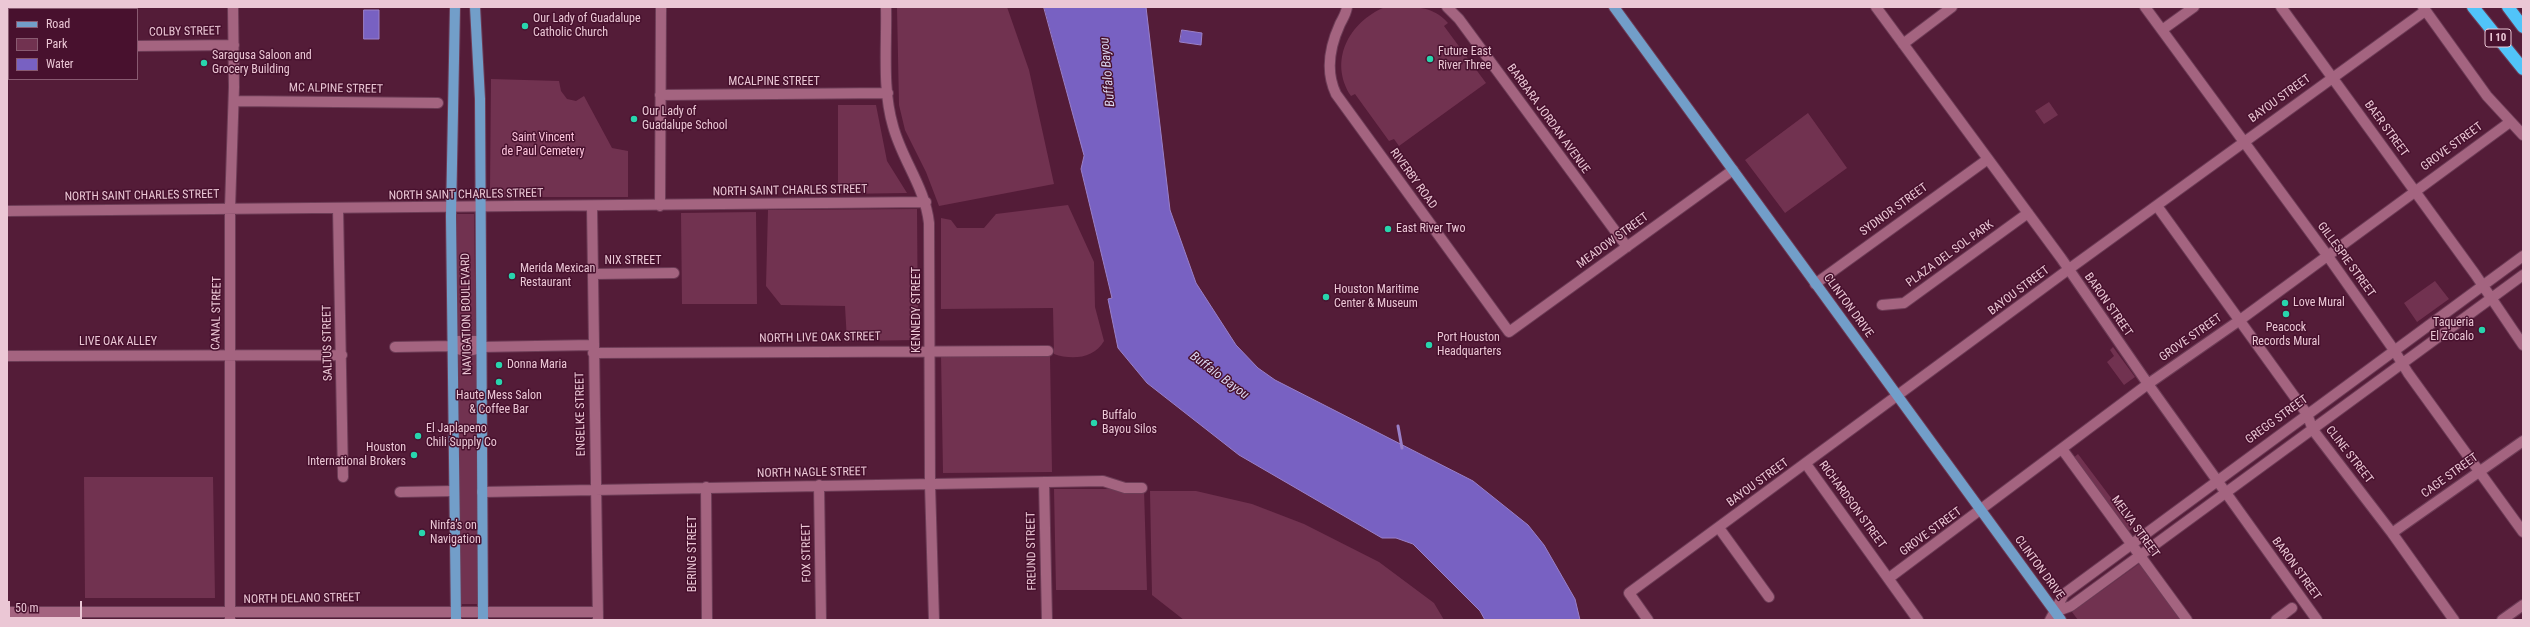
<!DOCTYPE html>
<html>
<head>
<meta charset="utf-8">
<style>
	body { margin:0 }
	#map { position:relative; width:2530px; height:627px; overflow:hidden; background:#541c38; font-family:"Roboto Condensed",sans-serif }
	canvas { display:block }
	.frame { position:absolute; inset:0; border:8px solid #ebc7d5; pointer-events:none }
	.legend { position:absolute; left:8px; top:8px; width:130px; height:72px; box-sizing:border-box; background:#48112e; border:1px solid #895a71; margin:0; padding:5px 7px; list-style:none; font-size:12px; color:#ebc7d5 }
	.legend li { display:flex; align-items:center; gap:8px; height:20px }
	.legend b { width:20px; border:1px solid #895a71 }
	.scale { position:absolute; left:8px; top:601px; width:74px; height:18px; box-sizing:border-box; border:2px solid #ebc7d5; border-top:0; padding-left:5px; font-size:12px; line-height:14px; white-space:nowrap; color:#ebc7d5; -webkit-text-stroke:3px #48112e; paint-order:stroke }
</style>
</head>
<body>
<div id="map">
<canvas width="2530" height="627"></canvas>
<div class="frame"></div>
<ul class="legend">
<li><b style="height:5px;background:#729ec9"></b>Road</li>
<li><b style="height:11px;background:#713250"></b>Park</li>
<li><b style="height:11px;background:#7861c2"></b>Water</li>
</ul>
<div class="scale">50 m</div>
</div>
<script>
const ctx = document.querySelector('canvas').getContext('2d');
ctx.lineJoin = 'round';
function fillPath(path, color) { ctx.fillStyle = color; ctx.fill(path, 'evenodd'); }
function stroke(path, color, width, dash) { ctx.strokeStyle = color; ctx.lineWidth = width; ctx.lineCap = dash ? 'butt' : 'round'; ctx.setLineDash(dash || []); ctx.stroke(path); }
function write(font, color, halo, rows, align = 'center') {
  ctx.font = font + ' "Roboto Condensed",sans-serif'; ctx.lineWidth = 3; ctx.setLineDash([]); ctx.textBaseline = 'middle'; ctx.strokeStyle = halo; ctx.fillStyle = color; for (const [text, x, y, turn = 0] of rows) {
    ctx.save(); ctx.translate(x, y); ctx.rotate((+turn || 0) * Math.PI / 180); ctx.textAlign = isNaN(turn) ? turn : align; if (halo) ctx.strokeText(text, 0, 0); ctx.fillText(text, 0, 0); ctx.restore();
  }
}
const green = new Path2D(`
	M 897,7 L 1007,7 L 1029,70 L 1054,184 L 939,206 L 926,172 L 905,130 L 899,105 Z
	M 1385,7 C 1408,7 1431,3 1448,23 L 1444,26 L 1486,83 L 1399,146 L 1394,139 L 1389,141 L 1355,94 L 1351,96 C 1328,61 1349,22 1385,7 Z
	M 491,79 L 559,81 L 561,91 L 567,99 L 576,101 L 584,96 L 612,148 L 628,151 L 628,197 L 497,197 L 490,190 Z
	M 2049,102 L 2058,115 L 2044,124 L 2035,111 Z
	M 838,105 L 876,105 L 887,161 L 907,193 L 838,194 Z
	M 1808,113 L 1847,168 L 1785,213 L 1745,160 Z
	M 1068,205 L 1094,262 L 1095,307 L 1104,341 C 1094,359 1071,360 1054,354 L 1053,308 L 941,309 L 941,218 L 951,220 L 957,228 L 984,228 L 996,214 Z
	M 917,209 L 918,340 L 847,341 L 845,306 L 781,305 L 766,286 L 768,210 Z
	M 756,212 L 757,304 L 682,304 L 681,213 Z
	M 455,214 L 474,214 L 480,604 L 461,604 Z
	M 2435,281 L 2449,299 L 2417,322 L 2404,303 Z
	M 2113,347 L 2135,377 L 2124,385 L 2107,362 L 2114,356 L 2110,350 Z
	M 941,354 L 1050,356 L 1052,472 L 943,473 Z
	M 2078,454 L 2133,527 L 2128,532 L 2072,459 Z
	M 84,477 L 213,477 L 215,598 L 85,598 Z
	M 1054,489 L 1144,489 L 1147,590 L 1056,590 Z
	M 1150,491 L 1196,491 L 1252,504 L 1304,524 L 1379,562 L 1434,603 L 1444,620 L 1184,620 L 1152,595 Z
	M 2140,563 L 2181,620 L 2078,620 L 2072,612 Z`);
const water = new Path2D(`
	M 1044,7 L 1146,7 L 1170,210 L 1196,283 L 1236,345 L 1258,368 L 1275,380 L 1473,481 L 1528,525 L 1544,545 L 1575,599 L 1580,620 L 1485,620 L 1480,611 L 1413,544 L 1396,538 L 1382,538 L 1239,455 L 1147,383 L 1118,348 L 1108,299 L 1112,298 L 1081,169 L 1084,156 Z
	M 364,10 L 379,10 L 379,39 L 364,39 Z
	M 1182,30 L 1202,33 L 1201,45 L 1180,42 Z`);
const stream = new Path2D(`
	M 1398,426 L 1402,448`);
const minor = new Path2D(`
	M 886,7 C 887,45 882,89 893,126 C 902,160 925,187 929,223 L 930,484 L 934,620
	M 1347,7 C 1346,14 1343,18 1340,24 C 1330,46 1325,71 1336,94 L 1509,332 L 1733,170
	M 1447,7 L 1459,19 L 1627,247
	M 1876,7 L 2061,258 L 2148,384 L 2317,620
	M 2145,7 L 2327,255 L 2394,350 L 2408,373 L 2523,532
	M 2281,7 L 2475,274 L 2523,345
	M 2423,7 L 2487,96 L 2523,135
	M 2162,30 L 2194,7
	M 1903,44 L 1952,7
	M 137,46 L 234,45
	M 7,48 L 9,48
	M 660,95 L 888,93
	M 234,101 L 438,103
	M 660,206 L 661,7
	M 2157,206 L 2307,414 L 2313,430 L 2392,533 L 2454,620
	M 592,207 L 598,620
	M 338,208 L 343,477
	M 7,211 L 926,202
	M 593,274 L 674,273
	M 1815,284 L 1988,159
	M 1882,305 L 1904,303 L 2028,213
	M 452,346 L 458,341 L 476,341 L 480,347
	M 395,347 L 452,346 C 460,352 473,352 480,347 L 593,345
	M 593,353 L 1048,351
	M 7,356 L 342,355
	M 2062,449 L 2187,620
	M 1806,464 L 1918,620
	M 1044,482 L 1047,620
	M 819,485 L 821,620
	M 706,487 L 707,620
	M 400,492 L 454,491
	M 482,492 L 1103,481 L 1125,488 L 1142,488
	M 1719,528 L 1769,597
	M 2392,533 L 2523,441
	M 1889,578 L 2148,384 L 2240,320 L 2510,122
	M 7,612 L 598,612
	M 2055,612 L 2071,606 L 2523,275
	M 230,620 L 230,208 L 234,87 L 233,7
	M 1648,620 L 1629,593 L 2069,269 L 2425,11
	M 2050,620 L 2064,594 L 2523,256
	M 2276,620 L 2292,608
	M 2502,620 L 2523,605`);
const major = new Path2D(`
	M 455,7 L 451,216 L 456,620
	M 475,7 L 480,99 L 483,620
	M 1614,7 L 2061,620`);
const highway = new Path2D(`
	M 2473,7 L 2523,69
	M 2508,7 L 2523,27`);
const markers = [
	[525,26,4,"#28d5ad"],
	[1430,59,4,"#28d5ad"],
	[204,63,4,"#28d5ad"],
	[634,119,4,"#28d5ad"],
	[1388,229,4,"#28d5ad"],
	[512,276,4,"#28d5ad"],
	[1326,297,4,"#28d5ad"],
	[2285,303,4,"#28d5ad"],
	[2286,314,4,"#28d5ad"],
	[2482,330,4,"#28d5ad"],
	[1429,345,4,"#28d5ad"],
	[499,365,4,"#28d5ad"],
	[499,382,4,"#28d5ad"],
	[1094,423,4,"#28d5ad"],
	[418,436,4,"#28d5ad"],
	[414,455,4,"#28d5ad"],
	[422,533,4,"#28d5ad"]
];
const shields = [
	[2498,38,26]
];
const shieldNames = [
	["I 10",2498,38]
];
const poiNames = [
	["Our Lady of Guadalupe",533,19],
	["Catholic Church",533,33],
	["Future East",1438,52],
	["River Three",1438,66],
	["Saragusa Saloon and",212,56],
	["Grocery Building",212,70],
	["Our Lady of",642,112],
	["Guadalupe School",642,126],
	["East River Two",1396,229],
	["Merida Mexican",520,269],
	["Restaurant",520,283],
	["Houston Maritime",1334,290],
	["Center & Museum",1334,304],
	["Love Mural",2293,303],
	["Taqueria",2474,323,"right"],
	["El Zocalo",2474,337,"right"],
	["Peacock",2286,328,"center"],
	["Records Mural",2286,342,"center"],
	["Port Houston",1437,338],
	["Headquarters",1437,352],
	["Donna Maria",507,365],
	["Haute Mess Salon",499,396,"center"],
	["& Coffee Bar",499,410,"center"],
	["Buffalo",1102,416],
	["Bayou Silos",1102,430],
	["El Japlapeno",426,429],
	["Chili Supply Co",426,443],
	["Houston",406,448,"right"],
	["International Brokers",406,462,"right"],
	["Ninfa’s on",430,526],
	["Navigation",430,540]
];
const streetNames = [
	["COLBY STREET",185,32,-1],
	["MCALPINE STREET",774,82],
	["MC ALPINE STREET",336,89,1],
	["BAYOU STREET",2280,99,-36],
	["BARBARA JORDAN AVENUE",1548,119,54],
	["BAER STREET",2386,129,54],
	["GROVE STREET",2452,147,-36],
	["RIVERBY ROAD",1413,179,54],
	["NORTH SAINT CHARLES STREET",790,191,-1],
	["NORTH SAINT CHARLES STREET",466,195,-1],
	["NORTH SAINT CHARLES STREET",142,196,-1],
	["SYDNOR STREET",1894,210,-36],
	["MEADOW STREET",1613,241,-36],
	["PLAZA DEL SOL PARK",1950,254,-36],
	["GILLESPIE STREET",2346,260,54],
	["NIX STREET",633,261],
	["BAYOU STREET",2019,291,-37],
	["BARON STREET",2108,305,55],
	["CLINTON DRIVE",1848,306,54],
	["KENNEDY STREET",917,310,-90],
	["CANAL STREET",217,313,-89],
	["NAVIGATION BOULEVARD",467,314,-91],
	["NORTH LIVE OAK STREET",820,338,-1],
	["GROVE STREET",2191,338,-35],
	["LIVE OAK ALLEY",118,342],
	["SALTUS STREET",328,343,-91],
	["ENGELKE STREET",581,414,-91],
	["GREGG STREET",2277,420,-36],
	["CLINE STREET",2349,455,52],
	["NORTH NAGLE STREET",812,473,-1],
	["CAGE STREET",2450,476,-36],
	["BAYOU STREET",1758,483,-36],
	["RICHARDSON STREET",1852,505,54],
	["MELVA STREET",2135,527,54],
	["GROVE STREET",1931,532,-36],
	["FREUND STREET",1032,551,-91],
	["FOX STREET",807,553,-91],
	["BERING STREET",693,554,-90],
	["CLINTON DRIVE",2039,568,54],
	["BARON STREET",2296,569,54],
	["NORTH DELANO STREET",302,599,-1]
];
const parkNames = [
	["Saint Vincent",543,138],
	["de Paul Cemetery",543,152]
];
const waterNames = [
	["Buffalo Bayou",1108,72,-95],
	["Buffalo Bayou",1219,376,37]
];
fillPath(green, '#713250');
fillPath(water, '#7861c2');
stroke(water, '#9a80c8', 1);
stroke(stream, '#9a80c8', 3);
stroke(minor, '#6d3c56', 12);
stroke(major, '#6d3c56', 12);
stroke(highway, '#6d3c56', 14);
stroke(minor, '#a46480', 10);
stroke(major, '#729ec9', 10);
stroke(highway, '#51c4f9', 12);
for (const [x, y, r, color] of markers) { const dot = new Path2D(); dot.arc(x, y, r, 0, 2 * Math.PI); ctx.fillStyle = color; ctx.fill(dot); stroke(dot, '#48112e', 1.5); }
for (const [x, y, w] of shields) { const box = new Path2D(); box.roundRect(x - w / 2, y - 9, w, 18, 3); ctx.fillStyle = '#48112e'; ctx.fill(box); stroke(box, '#ebc7d5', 1); }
write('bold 11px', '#ebc7d5', null, shieldNames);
write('12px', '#ebc7d5', '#48112e', poiNames, 'left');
write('12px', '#ebc7d5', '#48112e', streetNames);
write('12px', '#fec6dd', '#48112e', parkNames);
write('italic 13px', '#dad6f0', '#48112e', waterNames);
</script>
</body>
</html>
